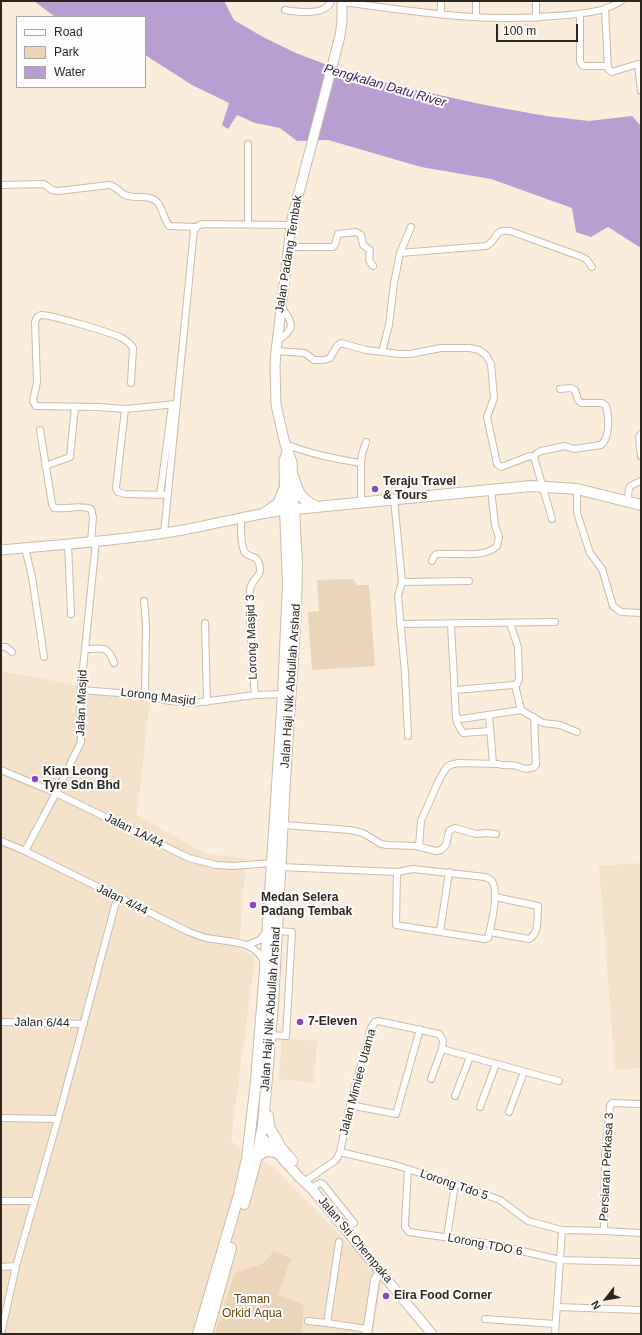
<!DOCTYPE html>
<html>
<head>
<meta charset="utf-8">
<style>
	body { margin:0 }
	#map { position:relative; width:642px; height:1335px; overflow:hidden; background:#fbeddb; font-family:Helvetica,sans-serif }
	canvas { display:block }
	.frame { position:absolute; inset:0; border:2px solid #2b261f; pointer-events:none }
	.legend { position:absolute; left:16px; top:16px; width:130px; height:72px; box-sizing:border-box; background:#fdfdfd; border:1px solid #a9a7a4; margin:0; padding:5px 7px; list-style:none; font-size:12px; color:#2b261f }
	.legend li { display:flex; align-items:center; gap:8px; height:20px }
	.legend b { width:20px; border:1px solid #a9a7a4 }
	.north { position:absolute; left:586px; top:1279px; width:40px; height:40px; -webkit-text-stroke:3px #fdfdfd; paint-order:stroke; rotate:239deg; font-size:11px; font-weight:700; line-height:16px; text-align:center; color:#2b261f }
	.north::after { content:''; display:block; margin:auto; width:14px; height:18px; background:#2b261f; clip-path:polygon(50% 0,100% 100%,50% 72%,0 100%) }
	.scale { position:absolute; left:496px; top:24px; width:82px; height:18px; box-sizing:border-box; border:2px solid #2b261f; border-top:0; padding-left:5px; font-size:12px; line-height:14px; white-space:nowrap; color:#2b261f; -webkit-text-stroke:3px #fdfdfd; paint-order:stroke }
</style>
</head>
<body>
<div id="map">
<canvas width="642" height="1335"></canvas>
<div class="frame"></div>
<ul class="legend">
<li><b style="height:5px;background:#fff"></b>Road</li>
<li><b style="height:11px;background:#ebd5b8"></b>Park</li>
<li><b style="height:11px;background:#b99fd1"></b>Water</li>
</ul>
<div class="north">N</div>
<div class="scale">100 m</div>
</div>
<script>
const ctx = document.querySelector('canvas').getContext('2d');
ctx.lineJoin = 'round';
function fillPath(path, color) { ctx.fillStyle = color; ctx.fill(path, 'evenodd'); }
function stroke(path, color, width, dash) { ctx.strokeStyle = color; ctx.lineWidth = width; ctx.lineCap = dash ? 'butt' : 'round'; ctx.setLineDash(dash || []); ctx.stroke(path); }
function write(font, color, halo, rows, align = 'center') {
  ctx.font = font + ' Helvetica,sans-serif'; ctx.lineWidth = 4; ctx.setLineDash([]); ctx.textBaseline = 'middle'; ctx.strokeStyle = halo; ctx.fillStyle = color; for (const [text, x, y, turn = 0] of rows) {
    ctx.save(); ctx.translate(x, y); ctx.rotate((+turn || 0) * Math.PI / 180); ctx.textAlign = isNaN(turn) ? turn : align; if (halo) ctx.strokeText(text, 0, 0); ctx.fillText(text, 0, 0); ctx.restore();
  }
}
const built = new Path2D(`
	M 1,671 L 150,699 L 137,815 L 204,853 L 246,859 L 239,949 L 255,956 L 231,1141 L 274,1168 L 382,1278 L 373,1334 L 1,1334 Z
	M 641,863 L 641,1068 L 615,1070 L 599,866 Z
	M 282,1038 L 317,1041 L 314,1083 L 279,1079 Z`);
const green = new Path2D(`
	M 353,579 L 357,585 L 369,585 L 375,666 L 312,670 L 308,612 L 319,611 L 317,580 Z
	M 274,1251 L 291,1259 L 278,1295 L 304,1305 L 301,1334 L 215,1334 L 235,1273 L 264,1263 Z`);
const water = new Path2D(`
	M 34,1 L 224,1 L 234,20 L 263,37 L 296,53 L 351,74 L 412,89 L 485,105 L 546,116 L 589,121 L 632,116 L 641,126 L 641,248 L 608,227 L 591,237 L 576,232 L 572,208 L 491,179 L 421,167 L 328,140 L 297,141 L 280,128 L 255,123 L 237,115 L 228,129 L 222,125 L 229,103 L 192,85 L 145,55 L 145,17 L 55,17 Z`);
const minor = new Path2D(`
	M 342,2 C 412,11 482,23 553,16 C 570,15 588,14 604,9 C 610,7 616,4 621,1
	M 605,9 L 608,69 L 612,72 L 615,71 L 638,64 L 641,91
	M 285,10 C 297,12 326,16 331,1
	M 441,14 L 441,1
	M 580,14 L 580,61 L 582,65 L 584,66 L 607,66
	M 476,17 L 476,1
	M 536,18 L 536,1
	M 1,185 L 44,184 L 52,190 L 58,191 L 109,185 C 116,186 119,192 125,195 C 135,200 150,193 158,203 C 163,210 164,219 169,226 L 196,227
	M 248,224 L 248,144
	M 289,247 L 333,247 L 335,245 L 338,234 L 356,232 L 361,235 L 363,245 L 370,250 L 369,260 L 373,266
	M 400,253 L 486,246 C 499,240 492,229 510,231 L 582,257 L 587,260 L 592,267
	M 277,341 C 296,329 294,323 281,307
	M 276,351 L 305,353 L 314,360 L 324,360 L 330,358 L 337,346 L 341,343 L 366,350 L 400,354 L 410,354 L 441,348 L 470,348 L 479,350 L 486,355 L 491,364 L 494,398 L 487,417 L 497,464 L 501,467 L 530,456 L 534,457 L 552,519
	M 382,352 L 389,325 L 394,283 L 400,253 L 411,227
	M 131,383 L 133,348 C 130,343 127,341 122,338 C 113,333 48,314 41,315 C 38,316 36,318 35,322 L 37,382 L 33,401 L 36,406 L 98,407 L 125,409 L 176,404
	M 125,409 L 116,488 L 118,492 L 125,494 L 168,495
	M 40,430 L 52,504 L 54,508 C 66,510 80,504 91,509 L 93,517 L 91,542
	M 641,434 L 639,437 L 641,456
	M 285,444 C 310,454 335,459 361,463 L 361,502
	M 534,457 L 537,453 L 541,451 L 565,446 L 574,449 L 601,445 C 610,438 609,416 606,406 L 602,403 L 581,403 L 578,400 L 575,390 L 571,388 L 560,389
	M 361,463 L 362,454 L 366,442
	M 45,466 L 70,457 L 75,407
	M 577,489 L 577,513 L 590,553 L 602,569 L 613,606 L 621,612 L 641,613
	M 160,495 L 172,405
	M 394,499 L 402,582 L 398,596 L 405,673 L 408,736
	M 628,502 C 629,487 626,487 641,481
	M 241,518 C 241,528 240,541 244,551 C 248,560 259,551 260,570 C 260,578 250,580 250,591 C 249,626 252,661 255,695
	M 164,533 L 194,230 L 199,225 L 203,224 L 291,225
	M 68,544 L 71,614
	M 25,548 L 32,577 L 44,657
	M 432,561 C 433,559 433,557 435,555 C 438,553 442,554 445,554 C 460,553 485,558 497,546 L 499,537 L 495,525 L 491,489
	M 402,582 L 469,581
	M 144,601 L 146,624 L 145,695
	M 205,623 L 207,702
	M 400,624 L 555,622
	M 451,625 L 456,717 L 461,719 L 521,710
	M 1,647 L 6,647 L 12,652
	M 85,649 C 103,649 107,644 114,663
	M 515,685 L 521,710 L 543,723 L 560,725 L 577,732
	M 81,690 L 145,695 L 170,701 L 194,703 L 255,695 L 283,694
	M 455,690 L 513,685 L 517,684 L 519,679 L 518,647 L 510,623
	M 489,715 L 493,764
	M 456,717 L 457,723 L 463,733 L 490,731
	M 1,770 L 56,793 L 189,858 L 216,865 L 233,866 L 272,863
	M 283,825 L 350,830 L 363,833 L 381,844 L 387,845 L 416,846 L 436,851 L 441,850 L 446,845 L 449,831 L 452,829 L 455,828 L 476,834 L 487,833 L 496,834
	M 1,841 L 25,851 L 189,932 C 195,934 201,937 207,938 C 227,942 257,940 264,963
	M 419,847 L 421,821 L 439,780 L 446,768 L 450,765 L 458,763 L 498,764 C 503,766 506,765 511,765 C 522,765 521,772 534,767 L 536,764 L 534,717
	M 25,851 L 56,793 L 81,742 L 80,698 L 96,541
	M 280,867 L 397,872 L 413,869 L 485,877 C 487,878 489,879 491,880 C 500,889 491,926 488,938 L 484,939 L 396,925 L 397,872
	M 440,932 L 449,872
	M 490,932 L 529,939 C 540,932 537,918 538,906 L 495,897
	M 247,945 L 260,940 L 266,932
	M 1,1022 L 84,1024
	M 270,1035 L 286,1036 L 292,932 L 277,931
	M 442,1049 L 559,1081
	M 455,1096 L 470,1057
	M 350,1105 L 396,1114 L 420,1029
	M 480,1107 L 496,1064
	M 509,1112 L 524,1072
	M 1,1118 L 58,1119
	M 340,1152 L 395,1165 L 455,1184 L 500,1200 L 528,1221 L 562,1230 L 604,1231 L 641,1233
	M 408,1169 L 405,1223 L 405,1227 L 409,1232 L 492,1244 L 560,1260 L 639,1262
	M 304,1182 L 336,1160 L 340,1152 L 350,1105 L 371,1028 L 375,1022 L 378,1021 L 439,1034 L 443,1040 L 442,1049 L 431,1079
	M 311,1188 L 320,1183 L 323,1184 L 354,1223 L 345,1229
	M 1,1201 L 34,1201
	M 604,1231 L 605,1157 L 610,1106 L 612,1103 L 641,1104
	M 447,1237 L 455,1184
	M 339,1242 L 327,1323 L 367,1329
	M 1,1267 L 16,1266
	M 557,1307 L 641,1310
	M 485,1319 L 555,1324
	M 308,1321 L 327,1323
	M 1,1334 L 16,1266 L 58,1119 L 117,898
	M 555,1334 L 562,1230`);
const tertiary = new Path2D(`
	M 367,1334 L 375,1280 L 381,1271`);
const secondary = new Path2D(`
	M 294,509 L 292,462 L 285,444 L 276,405 L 275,366 L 276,351 L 292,219 L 340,36 L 342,21 L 342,1
	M 265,512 L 278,503 L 283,490
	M 1,550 C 58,545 115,541 171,532 C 210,526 247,515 285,510 L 284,461 L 287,451
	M 261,1137 L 273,1148 L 299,1177 L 311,1188 L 432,1334
	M 274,1139 L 293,1161`);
const primary = new Path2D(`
	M 293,476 C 299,494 299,498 317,507
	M 268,1116 L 269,1127 L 279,1144
	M 257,1156 L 266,1151 L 277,1152
	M 244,1204 L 257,1156 L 263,1125 L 273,1004 L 285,781 L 296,609 L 297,563 L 294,509
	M 198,1334 L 238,1198 L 247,1159 L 256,1081 L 265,970 L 283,694 L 288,584 L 285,510 L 531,486 L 577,489 L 641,505
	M 207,1334 L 231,1248`);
const markers = [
	[375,489,4,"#8b48bc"],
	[35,779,4,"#8b48bc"],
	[253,905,4,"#8b48bc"],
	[300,1022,4,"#8b48bc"],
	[386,1296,4,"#8b48bc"]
];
const streetNames = [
	["Jalan Padang Tembak",289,254,-81],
	["Lorong Masjid 3",252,637,-92],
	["Jalan Haji Nik Abdullah Arshad",291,686,-86],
	["Lorong Masjid",158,697,7],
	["Jalan Masjid",82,703,-88],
	["Jalan 1A/44",134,831,26],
	["Jalan 4/44",122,900,26],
	["Jalan Haji Nik Abdullah Arshad",271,1009,-86],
	["Jalan 6/44",42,1023,1],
	["Jalan Mimiee Utama",358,1082,-75],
	["Persiaran Perkasa 3",607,1167,-87],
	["Lorong Tdo 5",454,1185,19],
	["Jalan Sri Chempaka",355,1240,50],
	["Lorong TDO 6",485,1245,11]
];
const poiNames = [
	["Teraju Travel",383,482],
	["& Tours",383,496],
	["Kian Leong",43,772],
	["Tyre Sdn Bhd",43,786],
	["Medan Selera",261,898],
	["Padang Tembak",261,912],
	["7-Eleven",308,1022],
	["Eira Food Corner",394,1296]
];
const parkNames = [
	["Taman",252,1300],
	["Orkid Aqua",252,1314]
];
const waterNames = [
	["Pengkalan Datu River",385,86,16]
];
fillPath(built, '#f5e2ca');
fillPath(green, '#ebd5b8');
fillPath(water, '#b99fd1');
stroke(minor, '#c9bcaa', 8);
stroke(tertiary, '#c9bcaa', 10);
stroke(secondary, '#c9bcaa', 11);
stroke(primary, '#c9bcaa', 12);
stroke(minor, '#fff', 6);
stroke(tertiary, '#fff', 8);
stroke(secondary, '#fff', 9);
stroke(primary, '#fff', 10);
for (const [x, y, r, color] of markers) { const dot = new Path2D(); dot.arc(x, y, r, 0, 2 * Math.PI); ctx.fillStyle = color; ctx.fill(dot); stroke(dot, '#fdfdfd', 1.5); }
write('12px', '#2b261f', '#fdfdfd', streetNames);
write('bold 12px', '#2b261f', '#fdfdfd', poiNames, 'left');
write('12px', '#6b480d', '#fdfdfd', parkNames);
write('italic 13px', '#44225e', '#fdfdfd', waterNames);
</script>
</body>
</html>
